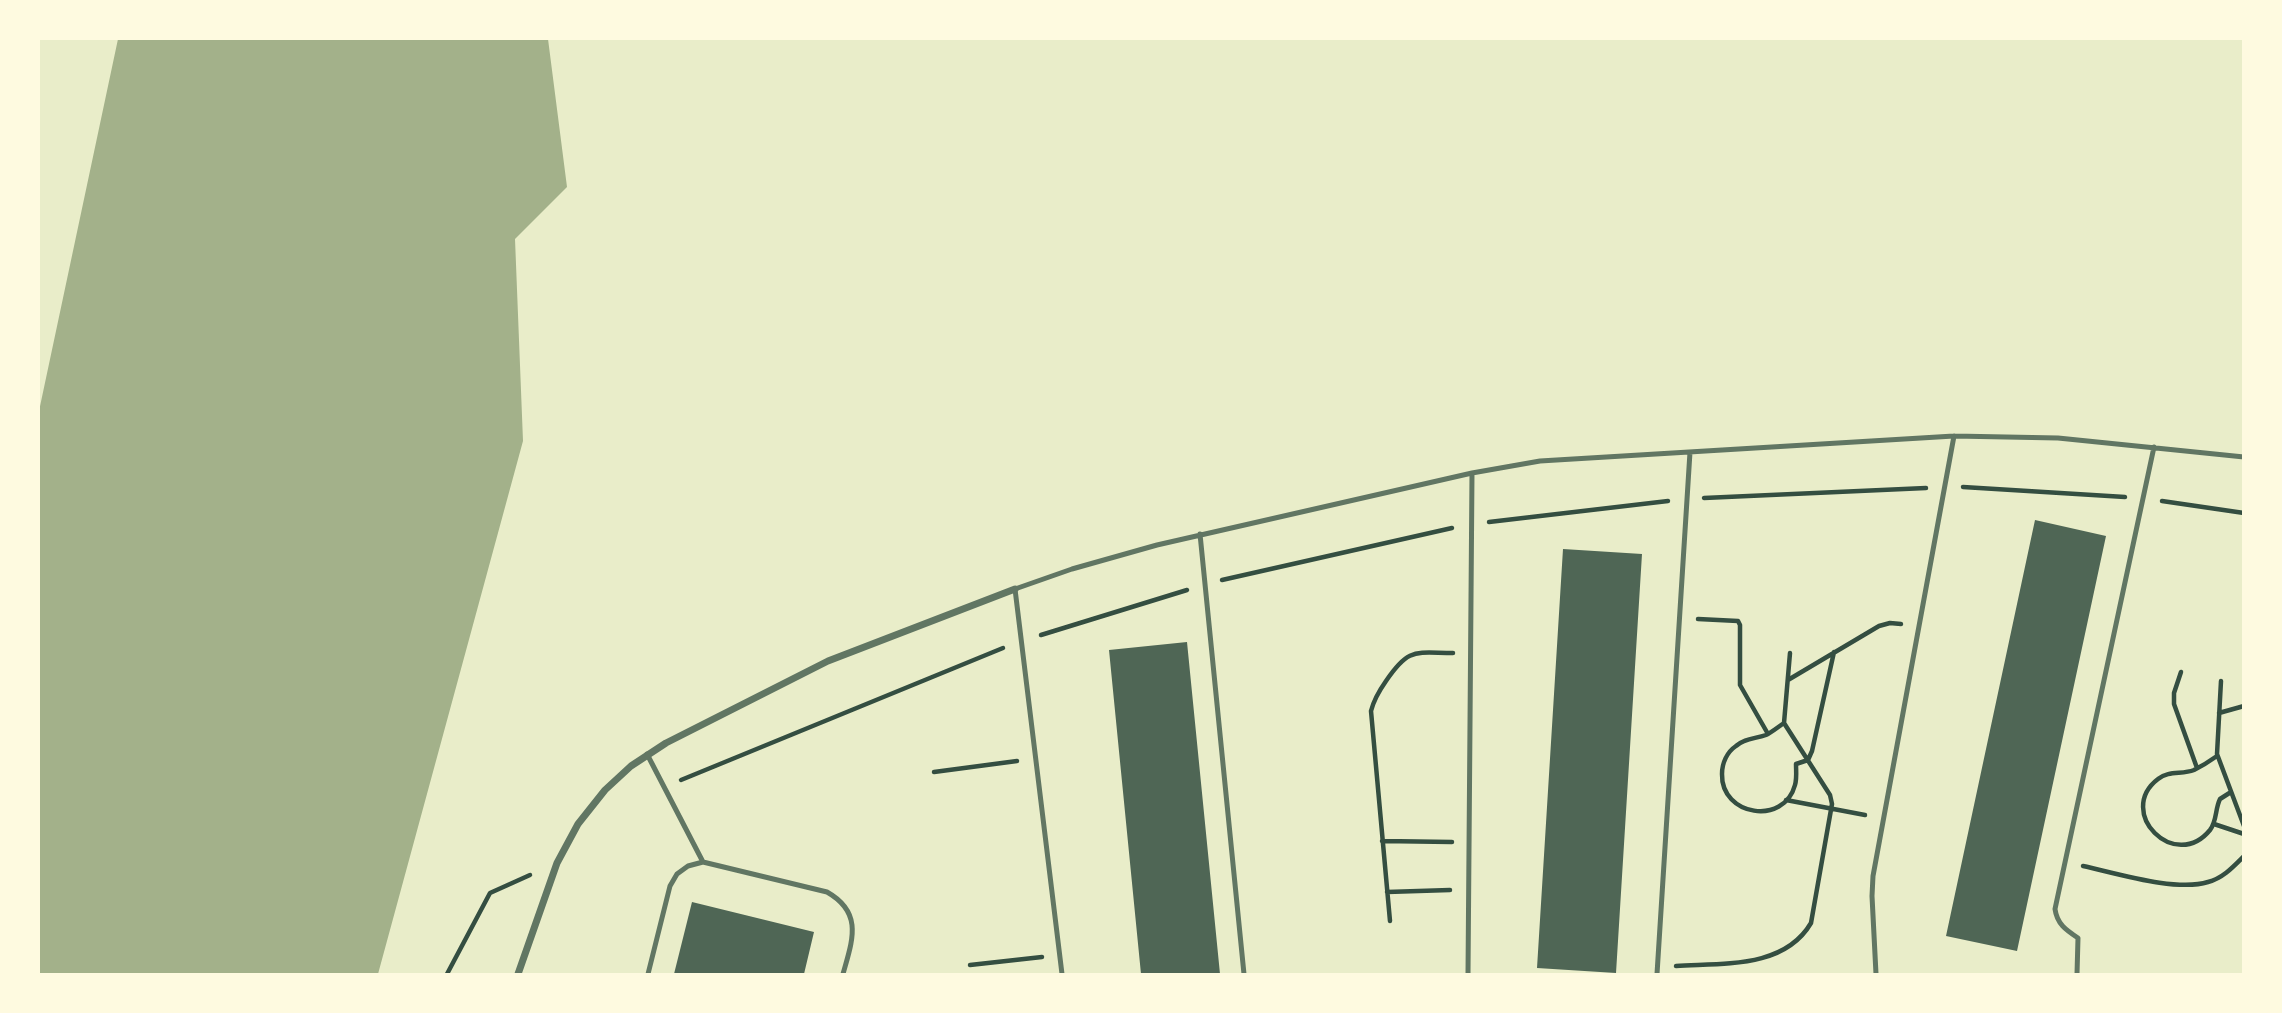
<!DOCTYPE html>
<html>
<head>
<meta charset="utf-8">
<style>
	body { margin:0 }
	#map { position:relative; width:2282px; height:1013px; overflow:hidden; background:#e9edc9; font-family:Raleway,sans-serif }
	canvas { display:block }
	.frame { position:absolute; inset:0; border:40px solid #fefae0; pointer-events:none }
</style>
</head>
<body>
<div id="map">
<canvas width="2282" height="1013"></canvas>
<div class="frame"></div>
</div>
<script>
const ctx = document.querySelector('canvas').getContext('2d');
ctx.lineJoin = 'round';
function fillPath(path, color) { ctx.fillStyle = color; ctx.fill(path, 'evenodd'); }
function stroke(path, color, width, dash) { ctx.strokeStyle = color; ctx.lineWidth = width; ctx.lineCap = dash ? 'butt' : 'round'; ctx.setLineDash(dash || []); ctx.stroke(path); }
const water = new Path2D(`
	M 118,39 L 548,39 L 567,187 L 515,239 L 523,441 L 378,974 L 39,974 L 39,411 Z`);
const building = new Path2D(`
	M 2035,520 L 2106,536 L 2017,951 L 1946,936 Z
	M 1563,549 L 1642,554 L 1616,973 L 1537,968 Z
	M 1187,642 L 1220,974 L 1141,974 L 1109,650 Z
	M 692,902 L 814,932 L 804,974 L 674,974 Z`);
const path = new Path2D(`
	M 1963,487 L 2125,497
	M 1704,498 L 1926,488
	M 2162,501 L 2244,513
	M 1489,522 L 1668,501
	M 1222,580 L 1452,528
	M 1698,619 L 1738,621 L 1740,625 L 1740,685 L 1768,734
	M 1041,635 L 1187,590
	M 2181,672 L 2174,693 L 2174,704 L 2197,768
	M 1788,680 L 1879,626 L 1890,623 L 1901,624
	M 2221,681 L 2217,754 L 2244,826
	M 2219,713 L 2244,706
	M 1784,723 C 1778,727 1772,732 1766,735 C 1755,739 1745,738 1736,746 C 1727,752 1722,763 1722,774 C 1721,816 1784,826 1795,785 C 1797,778 1796,771 1796,764 L 1808,760 L 1812,751 L 1834,652
	M 2217,756 C 2210,761 2202,766 2194,770 C 2182,775 2169,770 2158,779 C 2115,812 2175,873 2210,830 C 2217,821 2215,809 2220,799 L 2231,792
	M 934,772 L 1017,761
	M 681,780 L 1003,648
	M 1786,800 L 1865,815
	M 2214,824 L 2244,834
	M 1382,841 L 1452,842
	M 2083,866 C 2116,873 2176,892 2208,882 C 2223,878 2233,867 2244,856
	M 1387,892 L 1450,890
	M 1390,921 L 1371,711 C 1374,699 1379,691 1386,681 C 1409,647 1415,653 1453,653
	M 970,965 L 1042,957
	M 1676,966 C 1722,963 1784,969 1811,923 L 1832,804 L 1830,795 L 1784,723 L 1790,653
	M 447,974 L 490,893 L 530,875`);
const service = new Path2D(`
	M 1200,534 L 1244,974
	M 647,754 L 703,862
	M 648,974 L 670,886 L 677,874 L 688,866 L 703,862 L 827,892 C 864,913 852,941 843,974
	M 1062,974 L 1015,589 L 1072,569 L 1157,545 L 1472,473 L 1540,461 L 1954,436 L 2058,438 L 2244,457
	M 1468,974 L 1472,473
	M 1657,974 L 1690,452
	M 1876,974 L 1872,896 L 1873,876 L 1954,436
	M 2077,974 L 2078,938 C 2066,930 2057,924 2055,909 L 2154,447`);
const minor = new Path2D(`
	M 518,974 L 557,863 L 578,824 L 605,790 L 631,766 L 666,743 L 828,661 L 1015,589`);
fillPath(water, '#a3b18a');
fillPath(building, '#4f6655');
stroke(path, '#344e41', 4.5);
stroke(service, '#617663', 5);
stroke(minor, '#617663', 7);
</script>
</body>
</html>
